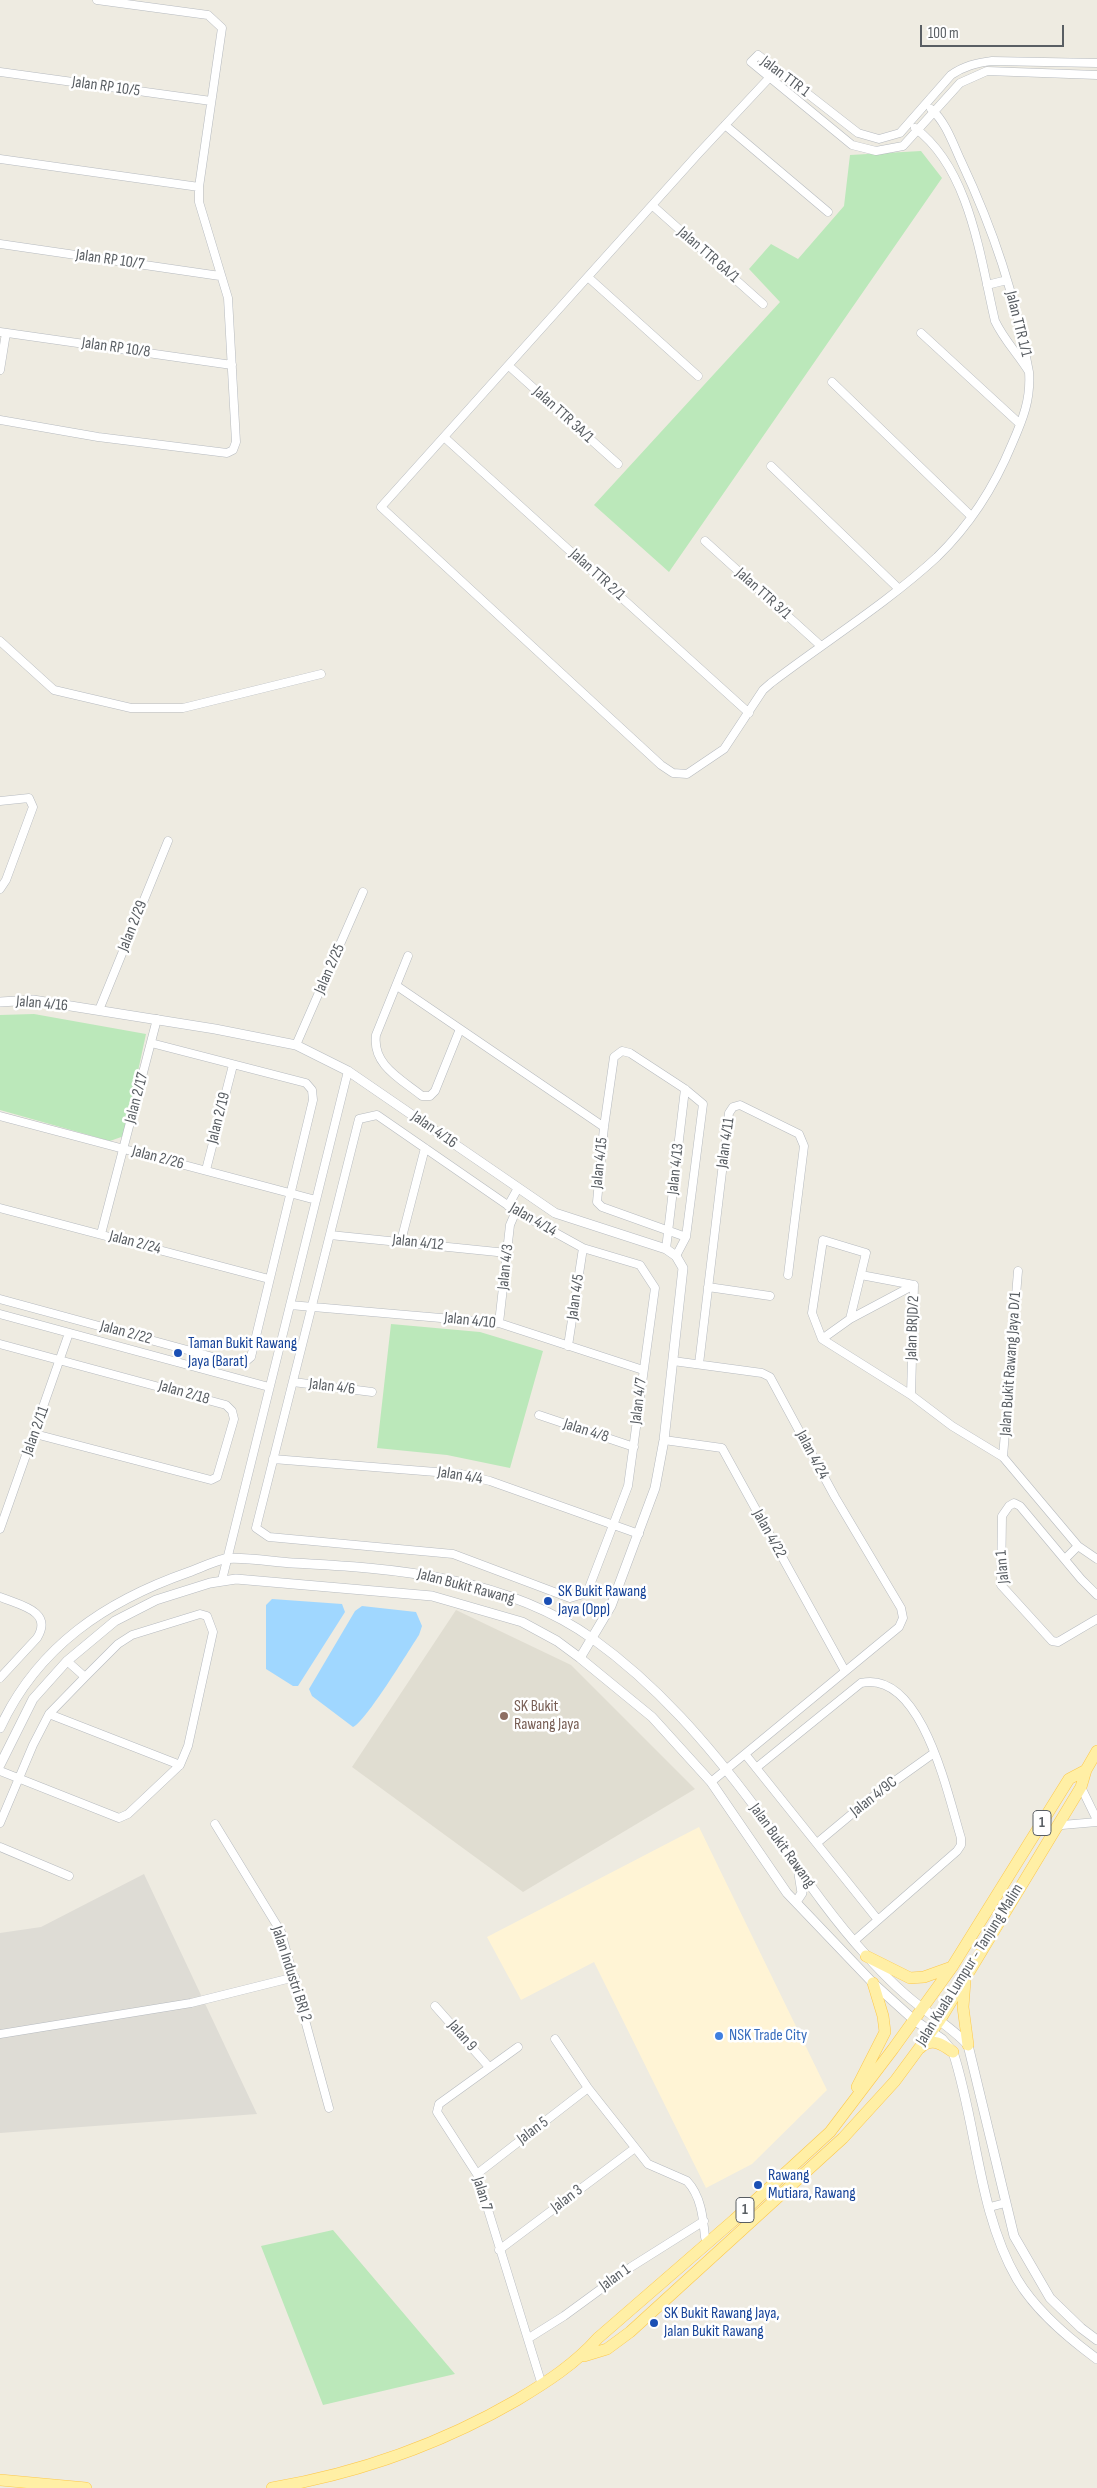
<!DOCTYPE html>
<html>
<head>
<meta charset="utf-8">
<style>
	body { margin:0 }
	#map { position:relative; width:1097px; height:2488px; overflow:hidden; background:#eeebe1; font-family:"Sofia Sans Condensed",sans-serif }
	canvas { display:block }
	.scale { position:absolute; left:920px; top:25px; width:144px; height:22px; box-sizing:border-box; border:2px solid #595e63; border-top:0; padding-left:6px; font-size:15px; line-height:18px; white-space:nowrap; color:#595e63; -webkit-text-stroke:4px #fff; paint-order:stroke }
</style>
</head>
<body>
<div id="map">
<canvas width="1097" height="2488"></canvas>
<div class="scale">100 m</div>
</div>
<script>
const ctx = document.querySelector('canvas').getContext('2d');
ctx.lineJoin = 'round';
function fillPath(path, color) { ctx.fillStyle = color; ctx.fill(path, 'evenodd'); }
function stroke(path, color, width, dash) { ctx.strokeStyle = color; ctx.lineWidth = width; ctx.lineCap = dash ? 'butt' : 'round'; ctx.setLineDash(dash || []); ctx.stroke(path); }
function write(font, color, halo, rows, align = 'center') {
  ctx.font = font + ' "Sofia Sans Condensed",sans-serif'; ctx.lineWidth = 5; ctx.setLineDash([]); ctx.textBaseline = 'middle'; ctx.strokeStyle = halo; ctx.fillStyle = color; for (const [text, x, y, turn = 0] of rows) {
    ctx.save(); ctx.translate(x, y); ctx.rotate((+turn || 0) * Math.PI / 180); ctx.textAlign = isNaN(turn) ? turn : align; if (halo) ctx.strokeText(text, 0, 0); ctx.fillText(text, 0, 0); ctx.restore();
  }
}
const commercial = new Path2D(`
	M 699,1827 L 827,2090 L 752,2164 L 706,2188 L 594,1962 L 521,2000 L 487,1937 Z`);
const industrial = new Path2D(`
	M 144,1874 L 257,2114 L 0,2133 L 0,1933 L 41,1927 Z`);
const education = new Path2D(`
	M 456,1610 L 571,1665 L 695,1789 L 523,1892 L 352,1767 Z`);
const green = new Path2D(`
	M 921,151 L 942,178 L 669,572 L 594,505 L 780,302 L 749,269 L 771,244 L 798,259 L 844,206 L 850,155 Z
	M 34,1014 L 146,1034 L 124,1136 L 110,1141 L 0,1110 L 0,1015 Z
	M 391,1324 L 480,1332 L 543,1351 L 510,1468 L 447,1455 L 377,1448 Z
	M 333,2230 L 455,2374 L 323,2405 L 261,2246 Z`);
const water = new Path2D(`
	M 272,1599 L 342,1604 L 345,1612 L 298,1686 L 293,1686 L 266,1669 L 266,1605 Z
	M 362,1606 L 416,1612 L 422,1626 L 419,1635 C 409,1650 365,1723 353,1727 L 312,1696 L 309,1689 L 355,1611 Z`);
const minor = new Path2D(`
	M 1097,63 L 992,61 C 976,63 964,66 951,75 L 900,133 L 879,139 L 858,133 L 758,55 L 751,62 L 852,145 L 876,151 L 903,146 L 960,83 L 987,71 L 1097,75
	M 0,72 L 211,101
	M 770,77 L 698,154 L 381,507 L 661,765 L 673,773 L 687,774 L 724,749 L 763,690 L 771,683 C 826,641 886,604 937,557 C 969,526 995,485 1012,444 C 1023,419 1031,399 1029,372
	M 725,125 L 828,212
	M 915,128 C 970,169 980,257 995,321 C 1004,340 1018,354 1029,372 C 1015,295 994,231 961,161 C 953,144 946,122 931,109
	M 0,159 L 199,187
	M 653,206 L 763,304
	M 0,244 L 220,276
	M 589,278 L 698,376
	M 987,285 L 1007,280
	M 0,332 L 232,365
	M 921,333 L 1020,424
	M 509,366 L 618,464
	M 0,370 L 6,333
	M 832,382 L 971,516
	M 0,420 L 98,437 L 227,453 L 233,450 L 236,442 L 228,298 L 199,202 L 199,187 L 222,28 L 208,15 L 97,0
	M 444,437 L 749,713
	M 771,466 L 898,588
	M 705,541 L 821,646
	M 0,641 L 54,690 L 131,708 L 183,708 L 321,674
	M 0,801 L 29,798 L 33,807 L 6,880 L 0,889
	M 408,956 L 376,1035 C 372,1065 401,1079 422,1096 L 430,1096 L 435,1091 L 460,1029
	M 397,986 L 604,1127
	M 99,1010 L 168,841
	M 296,1045 L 363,892
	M 377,1115 L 516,1211 L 583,1248 L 640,1265 L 655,1288 L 628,1486 L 587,1593 L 570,1598 L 453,1554 L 269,1537 L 256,1528 L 359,1119 Z
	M 0,1116 L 316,1200
	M 206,1170 L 233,1065
	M 508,1206 L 518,1188
	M 0,1208 L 269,1279
	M 101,1234 L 157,1019
	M 330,1235 L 507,1253
	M 401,1241 L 425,1148
	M 666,1249 L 685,1089
	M 676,1256 L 686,1237 L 703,1104 L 685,1089 L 630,1053 L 622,1051 L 614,1057 L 604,1127 L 597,1202 L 602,1207 L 686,1237
	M 861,1275 L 914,1285 L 911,1395
	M 708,1287 L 770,1296
	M 0,1299 L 235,1363 L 245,1362 L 251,1357 L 313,1100 L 312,1090 L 306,1083 L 151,1043
	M 290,1305 L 499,1323 L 643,1370
	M 0,1314 L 269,1387
	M 850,1319 L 914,1285
	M 499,1323 L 510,1225 L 516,1211
	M 822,1339 L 850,1319 L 866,1253 L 823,1240 L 812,1313 L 822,1339 L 911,1395 L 952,1426 L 1003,1457 L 1078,1546 L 1097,1559
	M 0,1344 L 226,1405 L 232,1411 L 234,1419 L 217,1477 L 211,1480 L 35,1434
	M 568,1346 L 583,1248
	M 673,1361 L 762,1373 L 770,1377 L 835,1497 L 901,1608 L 903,1618 L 899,1627 L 711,1782
	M 699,1364 L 729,1113 L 733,1107 L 740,1105 L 799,1134 L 804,1146 L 788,1275
	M 293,1382 L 372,1392
	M 539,1415 L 634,1447
	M 664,1440 L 722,1448 L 845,1671
	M 1003,1457 L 1018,1271
	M 273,1459 L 461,1474 L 490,1481 L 639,1534
	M 0,1529 L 69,1333
	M 1065,1559 L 1078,1546
	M 222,1580 L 348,1071
	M 1097,1595 L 1081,1579 L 1020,1506 L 1014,1503 L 1009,1506 L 1002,1516 L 1001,1585 L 1052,1641 L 1058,1642 L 1097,1619
	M 0,1597 C 19,1605 54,1611 37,1638 L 0,1678
	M 49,1714 L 180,1765
	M 745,1754 L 878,1920
	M 756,1768 L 861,1683 C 922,1669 948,1796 961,1838 L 961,1845 L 957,1851 L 854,1941
	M 0,1771 L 119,1818 L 128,1814 L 180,1765 L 188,1746 L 213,1632 L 207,1616 L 200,1614 L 132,1635 L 118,1644 L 85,1677 L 67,1661
	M 1081,1787 L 1097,1820
	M 0,1823 L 33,1745 L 49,1714 L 85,1677
	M 215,1824 L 281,1932 L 329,2108
	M 1057,1827 L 1062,1825 L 1097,1822
	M 817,1843 L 871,1798 L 934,1753
	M 0,1847 L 69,1876
	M 435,2006 L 489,2067
	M 0,2034 L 191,2003 L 295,1977
	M 555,2039 L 588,2088 L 648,2164 L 687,2181 C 701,2196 703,2217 705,2237
	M 518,2047 L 439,2104 L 437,2112 L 477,2174 L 542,2385
	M 477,2174 L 588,2088
	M 990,2207 L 1005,2203
	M 499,2250 L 635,2148
	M 529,2338 L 564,2316 L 631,2267 L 704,2221`);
const tertiary = new Path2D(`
	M 0,1002 L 33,1000 L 215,1029 L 296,1045 L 348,1071 L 555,1213 L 666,1249 L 676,1256 L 683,1268 L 664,1440 L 655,1488 L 611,1606 L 580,1658
	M 0,1728 C 38,1646 106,1601 189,1572 C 200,1568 212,1562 224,1559 C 239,1556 274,1562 292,1563 C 395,1568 506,1577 593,1639 C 657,1685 708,1744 755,1807 C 791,1857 824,1909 866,1955 C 883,1974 904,1995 925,2010 C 940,2021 955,2031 968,2045 L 1014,2236 L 1050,2298 L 1081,2328 L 1097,2340
	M 0,1765 L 33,1699 L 67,1661 L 115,1621 L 156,1600 L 210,1583 L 236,1579 L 432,1596 L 522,1622 L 557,1641 L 580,1658 L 652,1717 L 711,1782 L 787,1893 L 873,1983 L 914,2020 L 942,2039 L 953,2052 C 977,2125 978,2212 1017,2279 C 1036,2311 1067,2337 1097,2359
	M 796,1902 L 802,1893 L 799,1874`);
const primary = new Path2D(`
	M 866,1956 L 910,1978 L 924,1977 L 952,1967
	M 965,1981 L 963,2007 L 968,2045
	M 920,2048 C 932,2037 942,2044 953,2052
	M 857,2087 L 885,2032 L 883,2016 L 873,1983
	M 584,2356 L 607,2349 L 630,2332 L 843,2138 L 895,2081 L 940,2020 L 1081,1787 L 1086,1770 L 1097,1751
	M 0,2480 L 86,2488
	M 272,2488 C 359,2473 441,2444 517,2400 C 547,2382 575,2364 598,2338 L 734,2220 L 830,2132 L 893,2049 L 952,1967 L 1069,1779 L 1086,1770`);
const markers = [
	[178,1353,5,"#1a4fb4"],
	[548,1601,5,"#1a4fb4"],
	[504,1716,5,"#8d6e63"],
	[719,2036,5,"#3f7fe0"],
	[758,2185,5,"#1a4fb4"],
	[654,2323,5,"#1a4fb4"]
];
const shields = [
	[1042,1823,18],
	[745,2210,18]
];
const shieldNames = [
	["1",1042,1823],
	["1",745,2210]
];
const streetNames = [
	["Jalan TTR 1",785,77,37],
	["Jalan RP 10/5",106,87,8],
	["Jalan TTR 6A/1",708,255,41],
	["Jalan RP 10/7",110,260,8],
	["Jalan TTR 1/1",1018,324,76],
	["Jalan RP 10/8",116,348,8],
	["Jalan TTR 3A/1",563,415,42],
	["Jalan TTR 2/1",597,575,42],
	["Jalan TTR 3/1",763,594,42],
	["Jalan 2/29",133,926,-68],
	["Jalan 2/25",330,969,-66],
	["Jalan 4/16",42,1004,5],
	["Jalan 2/17",137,1098,-75],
	["Jalan 2/19",219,1118,-76],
	["Jalan 4/16",434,1130,35],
	["Jalan 4/11",726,1143,-82],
	["Jalan 2/26",158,1158,15],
	["Jalan 4/15",600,1163,-84],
	["Jalan 4/13",676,1169,-84],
	["Jalan 4/14",533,1220,30],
	["Jalan 2/24",135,1243,15],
	["Jalan 4/12",418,1243,6],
	["Jalan 4/3",506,1267,-84],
	["Jalan 4/5",576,1297,-82],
	["Jalan 4/10",470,1321,6],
	["Jalan BRJD/2",913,1328,-88],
	["Jalan 2/22",126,1333,15],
	["Jalan Bukit Rawang Jaya D/1",1011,1364,-86],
	["Jalan 4/6",332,1387,7],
	["Jalan 2/18",184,1393,16],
	["Jalan 4/7",639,1401,-83],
	["Jalan 2/11",36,1431,-70],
	["Jalan 4/8",586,1431,18],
	["Jalan 4/24",812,1455,62],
	["Jalan 4/4",460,1476,9],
	["Jalan 4/22",769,1534,61],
	["Jalan 1",1003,1567,-95],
	["Jalan Bukit Rawang",466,1587,15],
	["Jalan 4/9C",874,1797,-38],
	["Jalan Bukit Rawang",782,1846,54],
	["Jalan Kuala Lumpur - Tanjung Malim",970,1965,-58],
	["Jalan Industri BRJ 2",291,1974,72],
	["Jalan 9",462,2036,49],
	["Jalan 5",533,2131,-37],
	["Jalan 7",482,2194,73],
	["Jalan 3",567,2199,-37],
	["Jalan 1",615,2278,-36]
];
const transitNames = [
	["Taman Bukit Rawang",188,1344],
	["Jaya (Barat)",188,1362],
	["SK Bukit Rawang",558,1592],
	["Jaya (Opp)",558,1610],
	["Rawang",768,2176],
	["Mutiara, Rawang",768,2194],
	["SK Bukit Rawang Jaya,",664,2314],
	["Jalan Bukit Rawang",664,2332]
];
const educationNames = [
	["SK Bukit",514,1707],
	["Rawang Jaya",514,1725]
];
const shopNames = [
	["NSK Trade City",729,2036]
];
fillPath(commercial, '#fff4d5');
fillPath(industrial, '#dedcd5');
fillPath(education, '#e0ddd1');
fillPath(green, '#bbe8ba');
fillPath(water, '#a0d7ff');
stroke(minor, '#b6babf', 9);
stroke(tertiary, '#b6babf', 10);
stroke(primary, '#fdc84a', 12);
stroke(minor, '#fff', 8);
stroke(tertiary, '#fff', 9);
stroke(primary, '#ffefa5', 11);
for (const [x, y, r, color] of markers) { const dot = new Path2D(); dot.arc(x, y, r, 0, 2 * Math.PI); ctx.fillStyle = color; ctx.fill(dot); stroke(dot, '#fff', 2); }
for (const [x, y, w] of shields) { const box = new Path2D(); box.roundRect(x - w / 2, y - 12.5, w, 25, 4); ctx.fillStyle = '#fff'; ctx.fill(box); stroke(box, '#595e63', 1); }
write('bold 15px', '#595e63', null, shieldNames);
write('16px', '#595e63', '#fff', streetNames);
write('16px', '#164399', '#fff', transitNames, 'left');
write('16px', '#785e54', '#fff', educationNames, 'left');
write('16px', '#366cbe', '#fff', shopNames, 'left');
</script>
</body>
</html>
